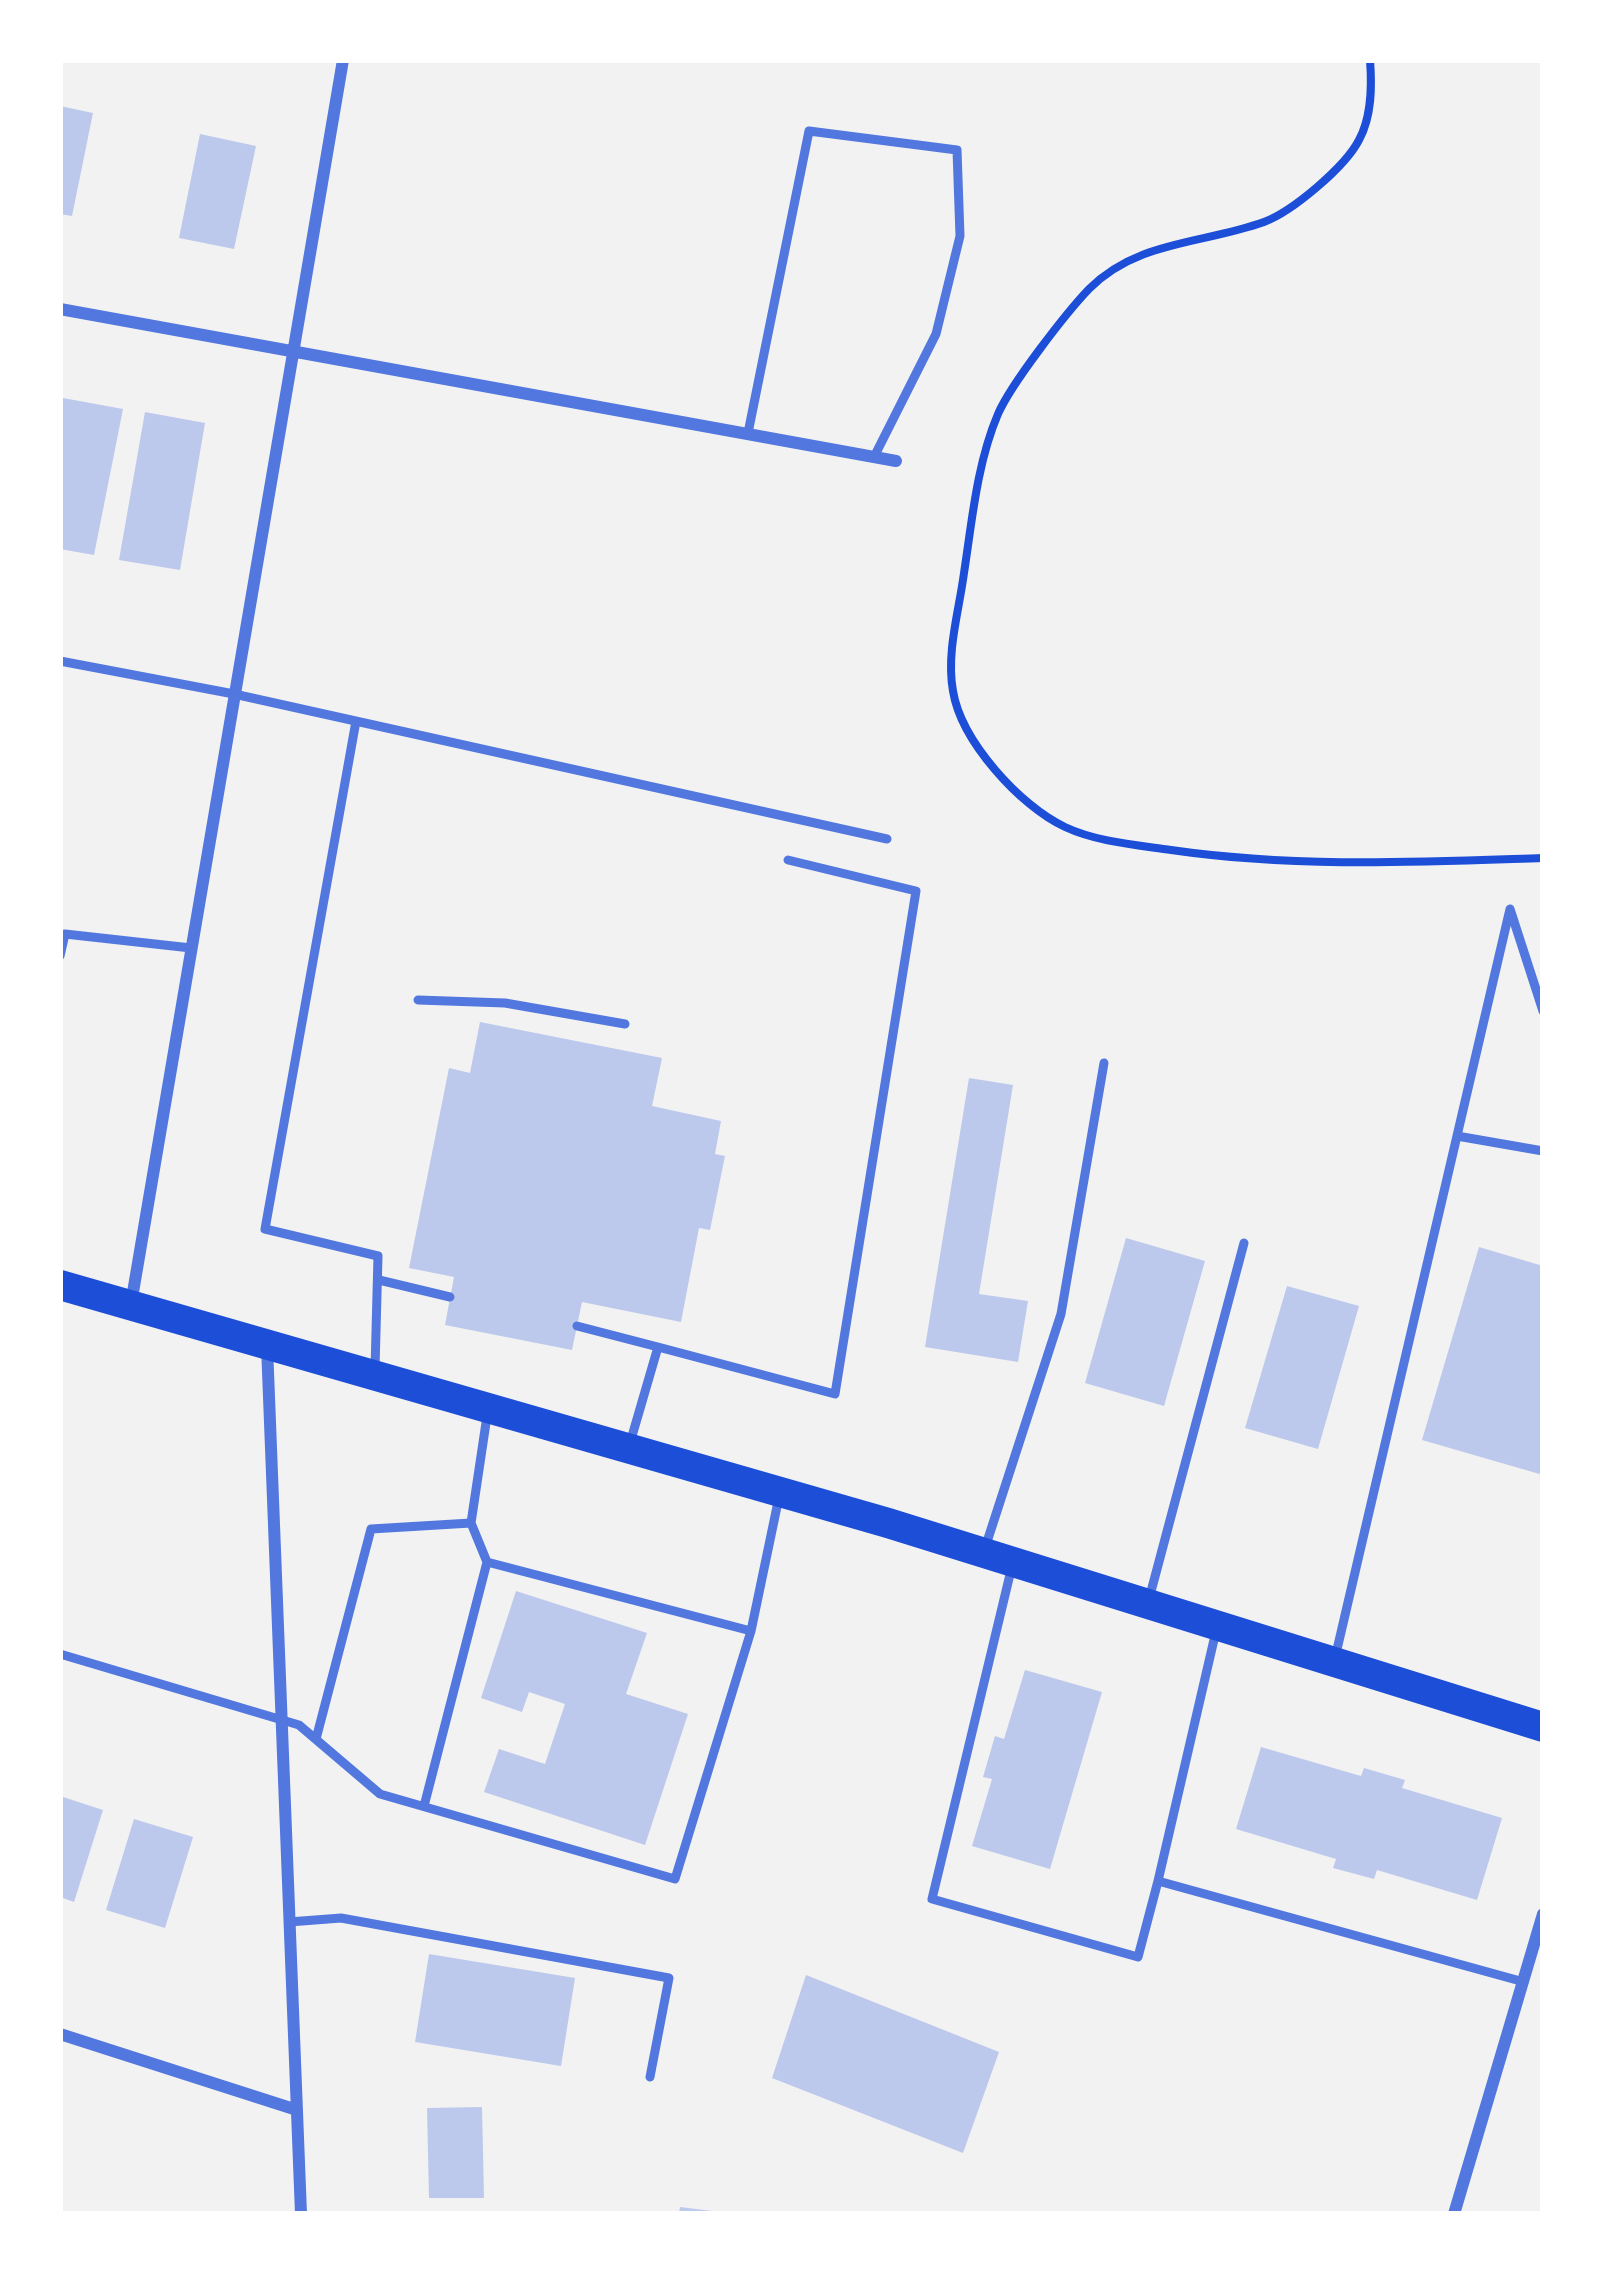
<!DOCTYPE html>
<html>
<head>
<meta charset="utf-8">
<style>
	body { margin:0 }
	#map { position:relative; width:1603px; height:2274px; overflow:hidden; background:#f2f2f2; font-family:"IBM Plex Serif",serif }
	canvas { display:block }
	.frame { position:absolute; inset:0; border:63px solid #fff; pointer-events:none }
</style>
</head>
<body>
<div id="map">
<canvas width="1603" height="2274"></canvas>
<div class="frame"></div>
</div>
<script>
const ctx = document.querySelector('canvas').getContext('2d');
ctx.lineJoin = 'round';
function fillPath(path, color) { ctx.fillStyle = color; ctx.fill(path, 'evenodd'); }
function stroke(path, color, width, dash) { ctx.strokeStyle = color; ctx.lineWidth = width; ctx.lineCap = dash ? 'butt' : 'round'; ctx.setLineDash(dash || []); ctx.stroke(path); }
const building = new Path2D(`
	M 60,106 L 93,113 L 72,216 L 60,214 Z
	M 200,134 L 256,146 L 234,249 L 179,238 Z
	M 63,398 L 123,409 L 94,555 L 60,549 Z
	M 145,412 L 205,423 L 180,570 L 119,560 Z
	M 480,1022 L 662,1058 L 652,1106 L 721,1121 L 715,1154 L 725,1156 L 710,1230 L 699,1228 L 681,1322 L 582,1302 L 572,1350 L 445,1325 L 454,1277 L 409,1268 L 449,1068 L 470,1073 Z
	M 969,1078 L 1013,1085 L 979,1294 L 1028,1301 L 1018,1362 L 925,1347 Z
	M 1126,1238 L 1205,1261 L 1164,1406 L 1085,1383 Z
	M 1479,1247 L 1543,1266 L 1543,1475 L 1422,1440 Z
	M 1287,1286 L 1359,1306 L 1318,1449 L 1245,1428 Z
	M 516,1591 L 647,1633 L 626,1694 L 688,1714 L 645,1845 L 484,1792 L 499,1749 L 545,1764 L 565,1704 L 529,1692 L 522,1712 L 481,1698 Z
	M 1025,1670 L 1102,1692 L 1050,1869 L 972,1846 L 992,1779 L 983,1777 L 995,1736 L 1004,1739 Z
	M 1261,1747 L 1361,1776 L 1364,1768 L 1405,1780 L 1402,1788 L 1502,1818 L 1477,1900 L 1377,1870 L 1374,1879 L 1333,1868 L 1336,1859 L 1236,1829 Z
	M 60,1796 L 103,1810 L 74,1902 L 60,1897 Z
	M 134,1819 L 193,1837 L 165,1928 L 106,1910 Z
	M 429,1954 L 575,1978 L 561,2066 L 415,2042 Z
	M 806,1975 L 999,2052 L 963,2153 L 772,2078 Z
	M 482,2107 L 484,2198 L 429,2198 L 427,2108 Z
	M 680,2207 L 712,2211 L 711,2214 L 679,2214 Z`);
const path = new Path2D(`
	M 1370,60 C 1372,86 1372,116 1359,140 C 1345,167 1293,211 1264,222 C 1203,244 1138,240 1089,289 C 1066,313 1011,384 998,414 C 977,463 972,521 964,573 C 959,611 946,653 953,691 C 961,741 1020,806 1065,827 C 1097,842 1137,845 1171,850 C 1296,868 1418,862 1543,858`);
const service = new Path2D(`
	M 748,433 L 809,131 L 957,150 L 960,236 L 936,334 L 874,457
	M 60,661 L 234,694 L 887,839
	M 356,721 L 265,1229 L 378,1256 L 375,1369
	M 60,956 L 65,934 L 191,948
	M 418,1000 L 505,1003 L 625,1024
	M 1457,1136 L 1543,1151
	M 379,1280 L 450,1297
	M 577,1326 L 658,1347
	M 630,1443 L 658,1347 L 835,1394 L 916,891 L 788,860
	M 985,1548 L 1061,1314 L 1104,1063
	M 487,1562 L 751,1631
	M 1012,1566 L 932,1899 L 1138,1957 L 1158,1881 L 1524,1982
	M 1149,1599 L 1244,1243
	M 60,1654 L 299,1725 L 380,1794 L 675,1879 L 751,1631 L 779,1497
	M 1335,1658 L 1510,909 L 1543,1011
	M 316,1739 L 371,1529 L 471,1523
	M 424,1806 L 487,1562 L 471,1523 L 487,1416
	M 1158,1881 L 1216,1631
	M 289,1922 L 341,1918 L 669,1978 L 650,2077`);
const minor = new Path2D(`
	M 60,309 L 896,461
	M 131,1304 L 343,60
	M 267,1346 L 301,2214
	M 60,2034 L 297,2110
	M 1454,2214 L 1543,1914`);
const primary = new Path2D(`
	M 60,1285 L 888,1523 L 1543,1727`);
fillPath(building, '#bdc9ec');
stroke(path, '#1d4ed8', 8);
stroke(service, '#5277de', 9);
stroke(minor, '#5277de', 12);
stroke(primary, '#1d4ed8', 30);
</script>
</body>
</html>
